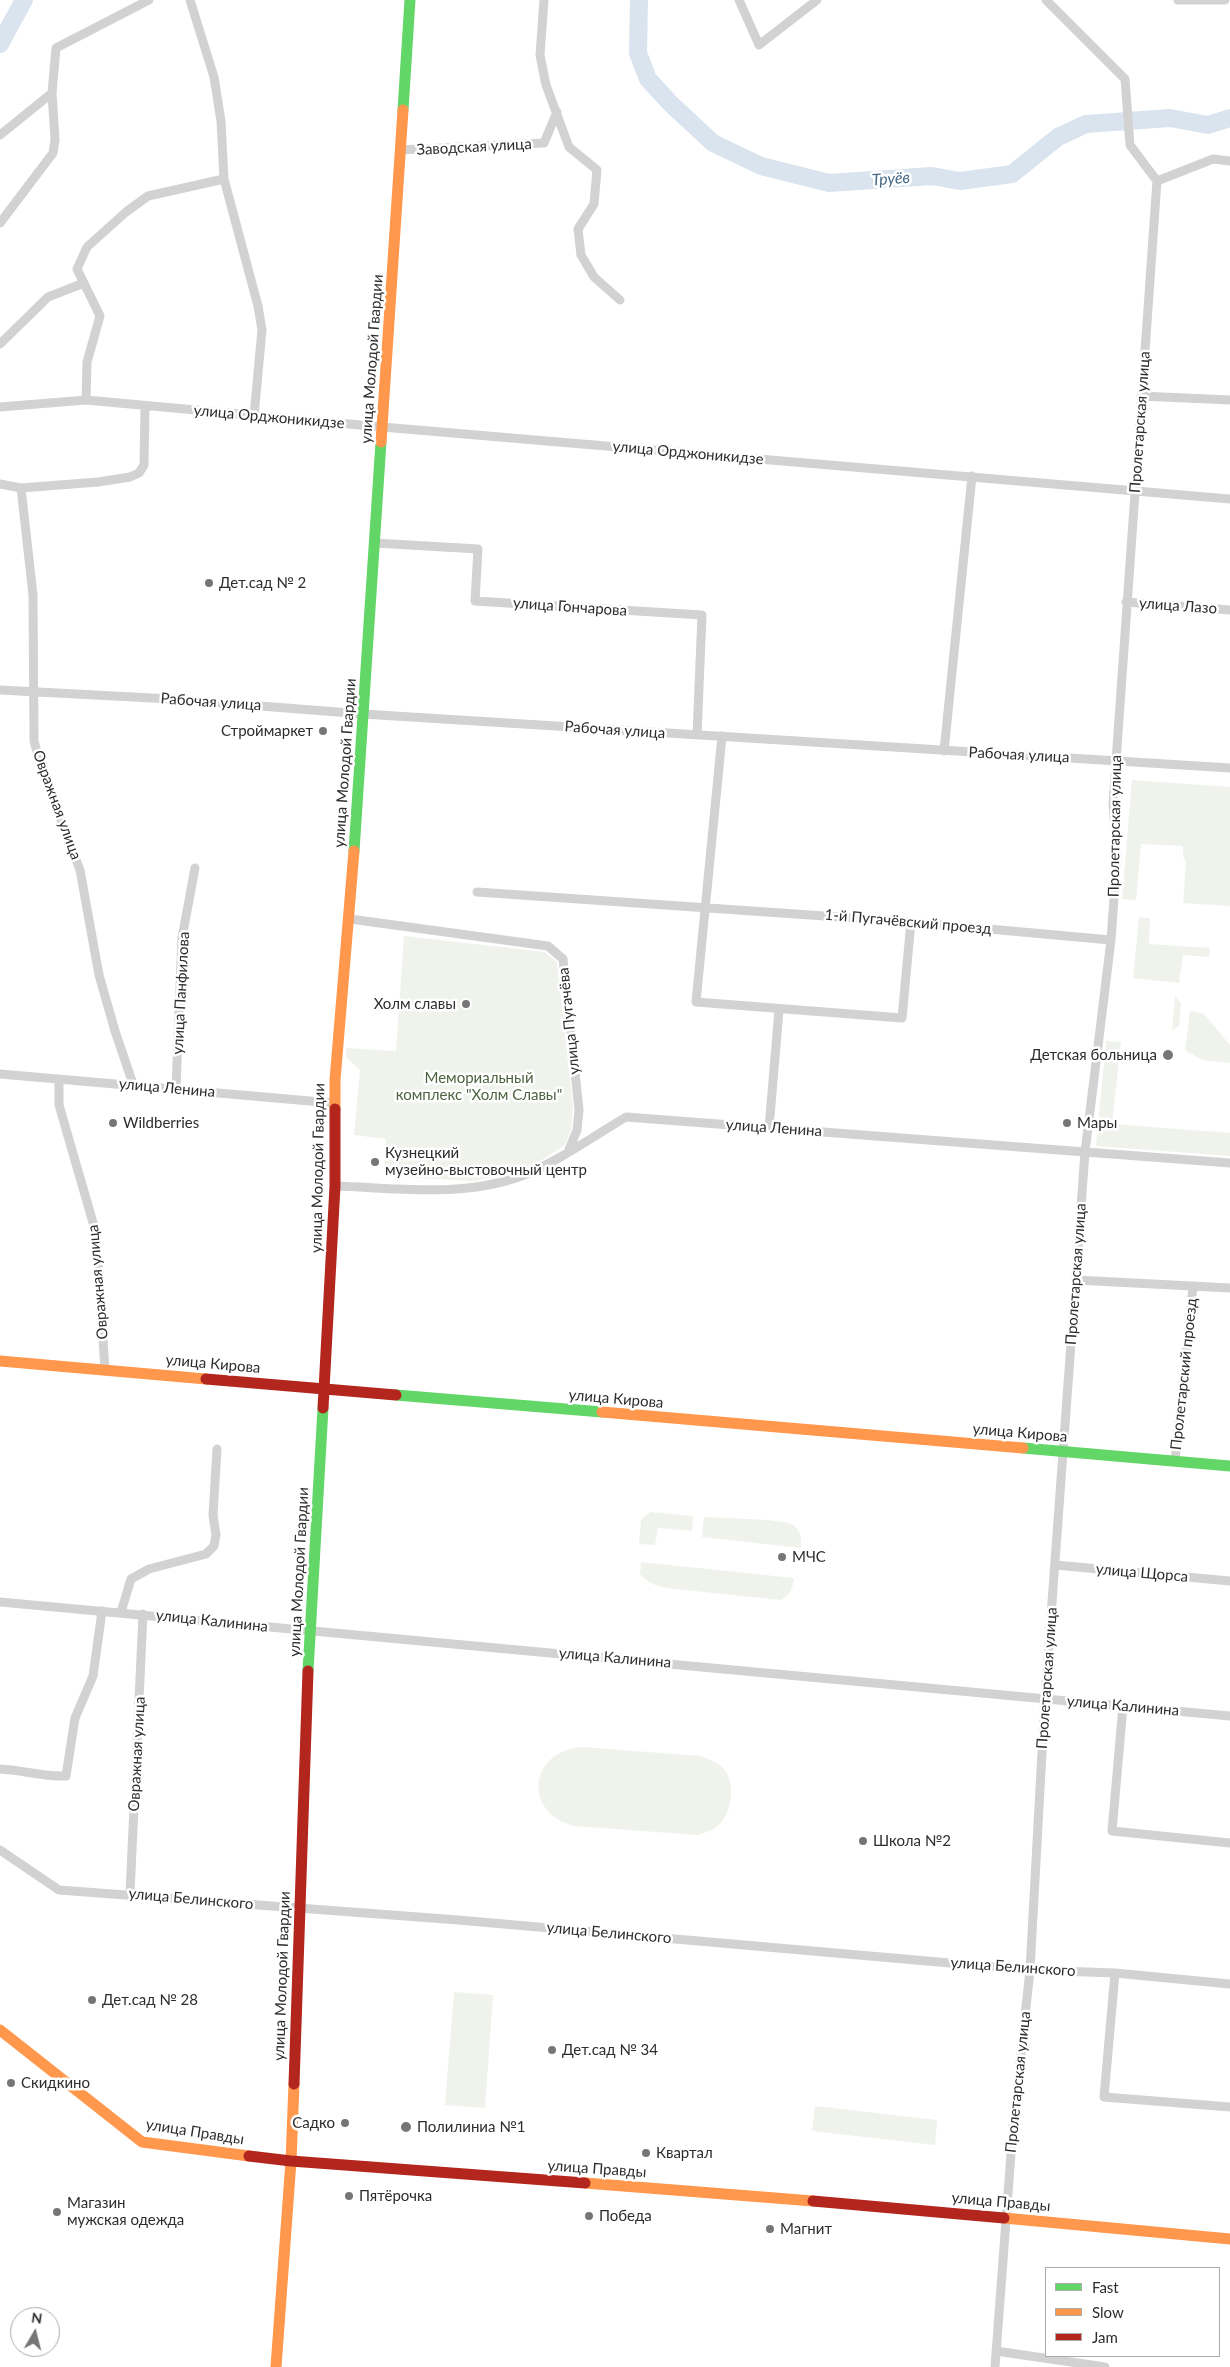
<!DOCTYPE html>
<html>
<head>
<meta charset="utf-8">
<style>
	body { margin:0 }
	#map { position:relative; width:1230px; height:2367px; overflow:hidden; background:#fff; font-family:Lato,sans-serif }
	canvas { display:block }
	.legend { position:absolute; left:1045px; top:2267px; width:175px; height:90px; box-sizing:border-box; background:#fff; border:1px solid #ababab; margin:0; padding:6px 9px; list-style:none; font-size:15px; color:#2d2d2d }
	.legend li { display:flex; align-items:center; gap:10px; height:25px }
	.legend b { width:25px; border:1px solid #ababab }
	.north { position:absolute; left:10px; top:2307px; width:50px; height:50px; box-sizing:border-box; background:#fff; border:1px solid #ababab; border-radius:50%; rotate:8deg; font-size:14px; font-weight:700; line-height:20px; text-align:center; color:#2d2d2d }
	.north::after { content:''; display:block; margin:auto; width:18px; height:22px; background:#767676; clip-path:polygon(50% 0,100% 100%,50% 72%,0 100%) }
</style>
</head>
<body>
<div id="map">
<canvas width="1230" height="2367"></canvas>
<ul class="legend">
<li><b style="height:6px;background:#63d668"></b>Fast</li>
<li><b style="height:6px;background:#ff974d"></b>Slow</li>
<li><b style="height:6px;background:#b3261e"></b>Jam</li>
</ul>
<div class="north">N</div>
</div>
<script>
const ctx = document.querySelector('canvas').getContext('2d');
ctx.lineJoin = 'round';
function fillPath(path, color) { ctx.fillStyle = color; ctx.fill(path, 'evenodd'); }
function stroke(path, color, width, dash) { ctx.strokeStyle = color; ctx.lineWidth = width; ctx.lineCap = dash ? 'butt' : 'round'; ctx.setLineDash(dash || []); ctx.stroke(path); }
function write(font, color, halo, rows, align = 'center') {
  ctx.font = font + ' Lato,sans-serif'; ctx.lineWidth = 5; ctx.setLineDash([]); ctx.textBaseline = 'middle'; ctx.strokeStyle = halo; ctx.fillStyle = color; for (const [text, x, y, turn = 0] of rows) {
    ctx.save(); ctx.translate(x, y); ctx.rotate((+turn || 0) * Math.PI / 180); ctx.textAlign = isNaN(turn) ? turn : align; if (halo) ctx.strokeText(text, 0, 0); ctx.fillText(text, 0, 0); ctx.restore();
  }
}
const green = new Path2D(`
	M 1132,780 L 1230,787 L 1230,906 L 1183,903 L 1186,862 L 1183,856 L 1183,846 L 1141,844 L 1136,900 L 1122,899 Z
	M 1139,917 L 1150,918 L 1149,944 L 1210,948 L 1209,957 L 1183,955 L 1179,983 L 1133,978 Z
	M 404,936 L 545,952 L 557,962 L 573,1106 L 571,1130 L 565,1145 L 528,1169 L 474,1181 L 384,1176 L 386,1139 L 354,1135 L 360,1070 L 346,1057 L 346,1048 L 396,1051 Z
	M 1175,996 L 1181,1004 L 1179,1026 L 1172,1030 Z
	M 1190,1011 L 1204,1014 L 1230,1045 L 1230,1063 L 1202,1060 L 1185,1050 Z
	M 1106,1041 L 1121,1042 L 1112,1124 L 1230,1133 L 1230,1156 L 1096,1146 Z
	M 650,1512 L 693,1516 L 692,1531 L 658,1528 L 655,1545 L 639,1544 L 641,1520 Z
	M 704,1517 C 720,1518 780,1519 791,1524 C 801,1529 802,1538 801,1548 L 702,1537 Z
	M 641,1562 L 794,1578 C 793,1588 790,1595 781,1600 L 666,1588 C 655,1585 647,1583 640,1574 Z
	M 582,1747 L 700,1756 C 710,1759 720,1763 726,1772 C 736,1787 731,1817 716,1827 C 711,1831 704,1833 698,1835 L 574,1826 C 522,1812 529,1751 582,1747 Z
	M 454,1992 L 493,1995 L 485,2108 L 445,2105 Z
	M 815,2106 L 937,2120 L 935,2145 L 812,2131 Z`);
const river = new Path2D(`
	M 639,0 L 638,53 L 648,79 L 670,103 L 713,143 L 761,166 L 829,183 L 932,176 L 960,181 L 1012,174 L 1058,137 L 1086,124 L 1170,118 L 1208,125 L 1230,118
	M 0,44 L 24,0`);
const street = new Path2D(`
	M 190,0 L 214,77 L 221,121 L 224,179 L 258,306 L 262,330 L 254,416
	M 544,0 L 540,55 L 546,85 L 569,147 L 597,170 L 594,204 L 578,229 L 581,255 L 594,277 L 620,300
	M 739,0 L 759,45 L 817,0
	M 1046,0 L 1125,79 L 1130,145 L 1157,181
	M 1178,0 L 1225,0
	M 0,135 L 52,93 L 56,48 L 149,0
	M 400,150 L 544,143 L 557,112
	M 1157,181 L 1213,159 L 1230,161
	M 0,223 L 53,153 L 55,140 L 52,93
	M 0,344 L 48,297 L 84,283
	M 1141,396 L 1230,400
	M 86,400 L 87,362 L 100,316 L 77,269 L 87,247 L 126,212 L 148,196 L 224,179
	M 0,407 L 86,400 L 382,427 L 1230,499
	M 0,484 L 21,488 L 98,482 L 130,477 L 139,473 L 144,465 L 145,406
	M 21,488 L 33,595 L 34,741 L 43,774 L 80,870 L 99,975 L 115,1031 L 133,1084
	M 375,543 L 478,549 L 475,601 L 702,615 L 697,735
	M 1126,602 L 1230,610
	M 0,690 L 171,699 L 363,714 L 1230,768
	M 722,736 L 696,1002 L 902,1018 L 911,922
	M 944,751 L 972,476
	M 477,892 L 911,922 L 1111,940
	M 350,919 L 548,946 L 563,959 L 579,1110 L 577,1130 L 569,1150
	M 0,1074 L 333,1103
	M 59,1079 L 59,1105 L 96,1233 L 105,1370
	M 176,1088 L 182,938 L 195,868
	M 769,1128 L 779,1010
	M 335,1186 C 397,1188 465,1198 524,1175 C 557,1162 594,1136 626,1117 L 1230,1163
	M 1076,1280 L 1230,1288
	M 1175,1461 L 1193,1286
	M 1055,1565 L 1230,1581
	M 0,1602 L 1230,1716
	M 121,1612 L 131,1579 L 149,1569 L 206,1554 L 214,1546 L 216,1535 L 213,1515 L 217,1449
	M 1123,1706 L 1112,1831 L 1230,1843
	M 0,1769 C 22,1770 44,1777 66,1776 L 75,1718 L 93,1676 L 102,1611
	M 0,1850 L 59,1890 L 458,1920 L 1030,1970 L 1115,1973 L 1230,1984
	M 130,1893 L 143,1614
	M 1115,1973 L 1104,2097 L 1230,2107
	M 996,2351 L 1105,2367
	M 995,2367 L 1013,2127 L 1030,1970 L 1045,1698 L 1085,1152 L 1111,940 L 1117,856 L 1113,804 L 1157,181`);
const fast = new Path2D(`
	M 403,110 L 410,0
	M 354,851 L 381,442
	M 396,1395 L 602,1412
	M 1023,1448 L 1230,1466
	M 308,1671 L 323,1408`);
const slow = new Path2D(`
	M 381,442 L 403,110
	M 335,1109 L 335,1080 L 354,851
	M 0,1361 L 206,1379
	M 602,1412 L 1023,1448
	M 0,2030 L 142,2142 L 249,2156
	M 585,2183 L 813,2201
	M 1004,2218 L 1230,2239
	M 276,2367 L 291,2161 L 294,2084`);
const jam = new Path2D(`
	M 206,1379 L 396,1395
	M 323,1408 L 335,1186 L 335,1109
	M 294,2084 L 308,1671
	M 249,2156 L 291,2161 L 585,2183
	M 813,2201 L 1004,2218`);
const markers = [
	[209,583,5,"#767676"],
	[323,731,5,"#767676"],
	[466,1004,5,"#767676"],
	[1168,1055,6,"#767676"],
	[113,1123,5,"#767676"],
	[1067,1123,5,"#767676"],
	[375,1162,5,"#767676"],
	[782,1557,5,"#767676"],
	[863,1841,5,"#767676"],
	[92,2000,5,"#767676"],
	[552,2050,5,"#767676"],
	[11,2083,5,"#767676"],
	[345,2123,5,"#767676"],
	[406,2127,6,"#767676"],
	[646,2153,5,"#767676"],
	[349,2196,5,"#767676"],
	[57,2212,5,"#767676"],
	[589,2216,5,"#767676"],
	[770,2229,5,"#767676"]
];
const streetNames = [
	["Заводская улица",474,147,-3],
	["улица Молодой Гвардии",372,359,-86],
	["улица Орджоникидзе",269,417,5],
	["Пролетарская улица",1140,422,-86],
	["улица Орджоникидзе",688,453,5],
	["улица Лазо",1178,606,4],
	["улица Гончарова",570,607,4],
	["Рабочая улица",211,702,4],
	["Рабочая улица",615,730,4],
	["Рабочая улица",1019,755,3],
	["улица Молодой Гвардии",345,763,-86],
	["Овражная улица",57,805,70],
	["Пролетарская улица",1115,826,-89],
	["1-й Пугачёвский проезд",908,922,5],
	["улица Панфилова",181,993,-87],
	["улица Пугачёва",569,1021,-96],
	["улица Ленина",167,1088,5],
	["улица Ленина",774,1128,4],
	["улица Молодой Гвардии",318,1168,-89],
	["Пролетарская улица",1076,1274,-86],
	["Овражная улица",98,1282,-95],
	["улица Кирова",213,1364,5],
	["Пролетарский проезд",1184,1374,-84],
	["улица Кирова",616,1399,5],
	["улица Кирова",1020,1433,5],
	["улица Молодой Гвардии",299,1572,-87],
	["улица Щорса",1142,1573,5],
	["улица Калинина",212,1621,6],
	["улица Калинина",615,1658,5],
	["Пролетарская улица",1047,1678,-86],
	["улица Калинина",1123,1706,5],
	["Овражная улица",137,1754,-87],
	["улица Белинского",191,1899,5],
	["улица Белинского",609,1933,5],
	["улица Белинского",1013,1967,4],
	["улица Молодой Гвардии",282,1976,-88],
	["Пролетарская улица",1018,2082,-84],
	["улица Правды",195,2132,9],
	["улица Правды",597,2169,4],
	["улица Правды",1001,2202,5]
];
const poiNames = [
	["Дет.сад № 2",219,583],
	["Строймаркет",313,731,"right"],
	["Холм славы",456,1004,"right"],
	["Детская больница",1157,1055,"right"],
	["Wildberries",123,1123],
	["Мары",1077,1123],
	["Кузнецкий",385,1153],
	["музейно-выстовочный центр",385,1170],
	["МЧС",792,1557],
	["Школа №2",873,1841],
	["Дет.сад № 28",102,2000],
	["Дет.сад № 34",562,2050],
	["Скидкино",21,2083],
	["Садко",335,2123,"right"],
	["Полилиниа №1",417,2127],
	["Квартал",656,2153],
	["Пятёрочка",359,2196],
	["Магазин",67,2203],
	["мужская одежда",67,2220],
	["Победа",599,2216],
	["Магнит",780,2229]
];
const parkNames = [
	["Мемориальный",479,1078],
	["комплекс \"Холм Славы\"",479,1095]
];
const waterNames = [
	["Труёв",891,179,-4]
];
fillPath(green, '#eff3ec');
stroke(river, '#dae4ee', 18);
stroke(street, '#d2d2d2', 9);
stroke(fast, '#63d668', 11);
stroke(slow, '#ff974d', 11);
stroke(jam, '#b3261e', 11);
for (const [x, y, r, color] of markers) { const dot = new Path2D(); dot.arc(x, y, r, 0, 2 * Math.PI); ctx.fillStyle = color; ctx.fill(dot); stroke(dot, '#fff', 2); }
write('15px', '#2d2d2d', '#fff', streetNames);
write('15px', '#2d2d2d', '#fff', poiNames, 'left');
write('15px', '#4d633f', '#fff', parkNames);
write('italic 16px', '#446785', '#fff', waterNames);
</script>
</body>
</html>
